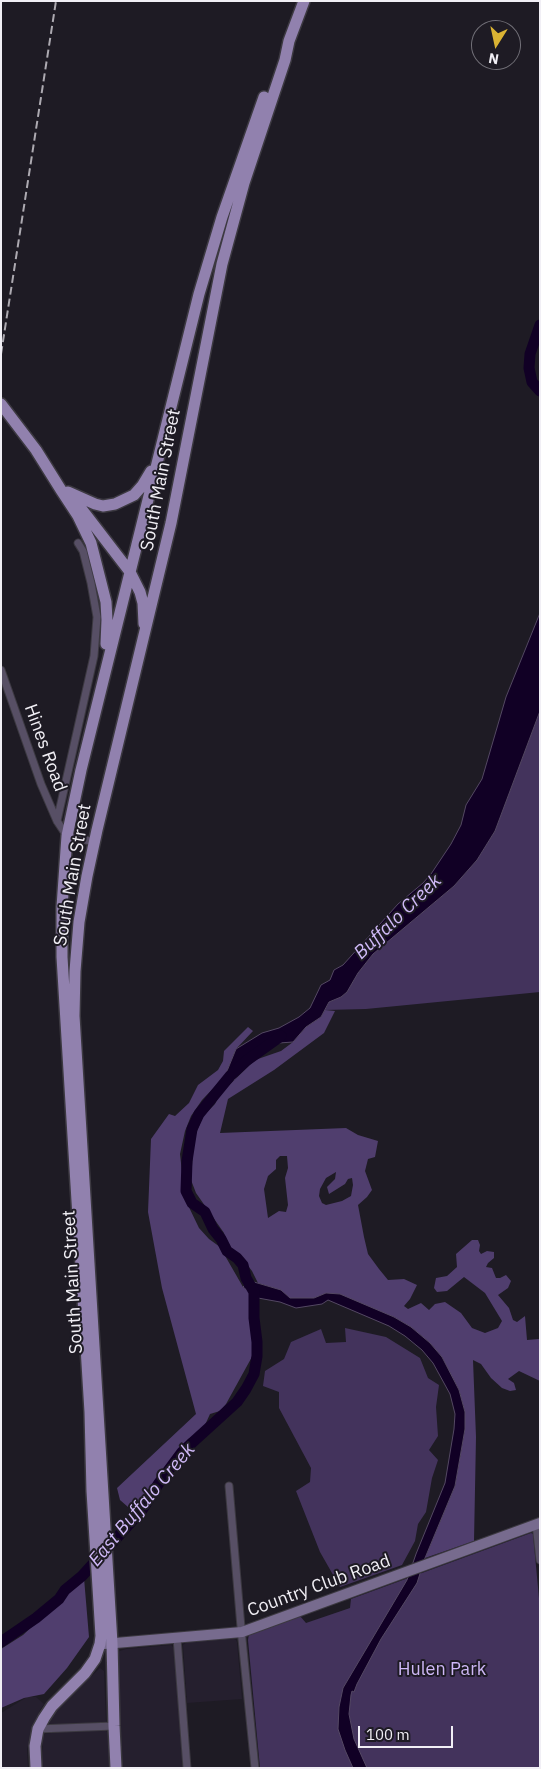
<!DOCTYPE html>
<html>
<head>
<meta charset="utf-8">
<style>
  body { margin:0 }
  #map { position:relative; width:541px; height:1769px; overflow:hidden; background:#1e1b24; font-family:"IBM Plex Sans",sans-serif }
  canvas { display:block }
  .frame { position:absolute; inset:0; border:2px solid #f1eff5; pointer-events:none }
  .north { position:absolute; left:471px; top:20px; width:50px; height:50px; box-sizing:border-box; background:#1e1b24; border:1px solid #727078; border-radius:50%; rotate:190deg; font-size:14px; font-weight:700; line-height:20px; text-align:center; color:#f1eff5 }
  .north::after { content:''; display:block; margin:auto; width:18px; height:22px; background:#dab333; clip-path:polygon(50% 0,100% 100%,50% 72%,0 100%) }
  .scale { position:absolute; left:358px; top:1726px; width:95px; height:22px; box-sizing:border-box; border:2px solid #f1eff5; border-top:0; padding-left:6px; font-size:15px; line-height:18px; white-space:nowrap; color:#f1eff5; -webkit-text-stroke:4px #1e1b24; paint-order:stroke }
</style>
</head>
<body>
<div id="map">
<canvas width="541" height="1769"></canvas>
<div class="frame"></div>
<div class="north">N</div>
<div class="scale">100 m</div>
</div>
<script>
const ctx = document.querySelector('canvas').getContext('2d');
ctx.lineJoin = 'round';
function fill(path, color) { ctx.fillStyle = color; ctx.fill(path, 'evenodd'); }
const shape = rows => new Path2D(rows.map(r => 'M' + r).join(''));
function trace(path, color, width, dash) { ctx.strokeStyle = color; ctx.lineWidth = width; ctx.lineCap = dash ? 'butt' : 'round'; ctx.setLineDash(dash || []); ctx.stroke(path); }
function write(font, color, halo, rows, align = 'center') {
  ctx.font = font + ' "IBM Plex Sans",sans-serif'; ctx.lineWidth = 4; ctx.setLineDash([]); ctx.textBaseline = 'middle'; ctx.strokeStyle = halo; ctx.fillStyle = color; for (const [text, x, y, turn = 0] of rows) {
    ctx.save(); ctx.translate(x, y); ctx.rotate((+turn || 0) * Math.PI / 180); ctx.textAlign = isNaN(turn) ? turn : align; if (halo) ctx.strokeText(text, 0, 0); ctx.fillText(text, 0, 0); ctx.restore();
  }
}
fill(shape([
  [230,1637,236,1640,237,1642,242,1699,187,1703,183,1645,188,1641],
  [171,1645,175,1649,183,1768,123,1768,117,1652,126,1649],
  [100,1668,104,1671,106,1722,53,1725,49,1724,48,1721,54,1712],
  [27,1697,36,1697,44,1704,40,1710,27,1749,28,1768,1,1768,1,1713],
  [105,1729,107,1732,110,1768,42,1768,43,1736,45,1734,56,1732]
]), '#251f2e');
fill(shape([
  [540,711,540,992,366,1009,325,1010,329,1002,341,997,347,992,358,973,373,954,454,886,477,860,495,831],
  [345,1328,386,1337,420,1358,428,1378,439,1385,436,1407,438,1436,429,1450,438,1460,432,1478,426,1512,418,1524,415,1541,402,1565,340,1587,320,1552,296,1491,310,1482,311,1468,279,1408,279,1392,263,1386,265,1371,284,1359,291,1342,321,1329,326,1343,346,1342],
  [531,1533,533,1534,540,1609,540,1768,260,1768,248,1640,249,1634,300,1616,306,1623,350,1608,351,1599]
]), '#43335c');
fill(shape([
  [325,1010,335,1011,324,1033,274,1070,228,1099,220,1133,346,1128,358,1135,378,1141,375,1157,368,1159,365,1171,372,1190,367,1197,358,1205,364,1237,368,1254,379,1269,388,1280,404,1279,417,1285,410,1299,404,1306,408,1309,421,1303,429,1310,435,1304,445,1302,461,1313,472,1328,485,1333,498,1328,502,1321,485,1293,464,1277,447,1291,437,1292,434,1288,436,1278,447,1276,457,1267,456,1254,472,1240,478,1240,480,1245,479,1251,481,1254,487,1251,494,1252,494,1258,488,1263,486,1267,492,1268,496,1278,500,1278,506,1275,511,1281,508,1288,498,1295,509,1308,513,1320,517,1322,525,1316,527,1340,539,1339,540,1381,519,1371,508,1379,514,1383,516,1390,510,1391,502,1388,491,1378,481,1364,473,1360,476,1437,474,1541,425,1558,455,1486,465,1429,465,1412,459,1390,442,1357,430,1343,411,1327,394,1317,376,1310,327,1293,314,1298,290,1298,280,1290,258,1283,252,1271,242,1258,228,1246,224,1233,196,1193,191,1180,194,1139,203,1116,215,1104,220,1094,255,1060,281,1051,293,1042,306,1027,321,1017],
  [280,1156,287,1156,288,1168,285,1178,288,1205,286,1212,279,1211,268,1218,264,1189,268,1176,276,1169,276,1160],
  [336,1172,335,1179,327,1187,329,1194,345,1184,348,1179,352,1178,353,1185,351,1196,342,1201,326,1205,322,1203,319,1196,320,1189,326,1178],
  [248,1027,253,1031,236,1049,225,1076,202,1100,191,1116,185,1131,180,1154,185,1199,199,1228,209,1239,220,1247,243,1287,249,1291,249,1305,252,1326,253,1355,226,1404,220,1411,210,1414,205,1425,197,1434,188,1439,157,1479,151,1491,137,1510,128,1507,120,1500,117,1488,196,1414,162,1288,148,1212,151,1139,169,1114,175,1116,189,1103,198,1085,218,1070,223,1061,224,1051],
  [84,1578,89,1637,67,1668,44,1694,24,1698,1,1708,1,1649,23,1635]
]), '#503e6e');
const water = shape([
  [540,613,540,711,495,831,477,860,454,886,373,954,358,973,347,992,341,997,329,1002,321,1017,306,1027,293,1042,265,1044,255,1051,234,1080,225,1076,236,1049,262,1033,279,1028,299,1017,310,1008,321,985,330,980,334,970,343,965,398,904,423,883,431,874,451,844,461,825,466,805,482,779,506,697,540,613],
  [248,1282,254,1282,281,1290,290,1298,314,1298,326,1293,340,1294,394,1317,411,1327,430,1343,442,1357,459,1390,465,1412,465,1429,455,1486,425,1558,417,1583,381,1639,357,1684,354,1692,352,1691,351,1695,349,1714,354,1739,367,1768,353,1768,345,1750,338,1729,339,1707,343,1688,407,1580,416,1554,445,1483,454,1429,455,1414,450,1394,433,1363,422,1350,405,1336,389,1326,328,1300,322,1304,296,1308,280,1302,258,1298,243,1287,248,1282]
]);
fill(water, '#110025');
trace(water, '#544863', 1);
trace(shape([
  [540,325,530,354,529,368,532,382,540,391],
  [1,1642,36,1618,59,1599,65,1590,82,1576,142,1510,159,1483,182,1452,237,1402,246,1389,254,1374,257,1356,257,1342,254,1318,254,1292,246,1278,243,1265,237,1258,227,1251,221,1239,213,1229,205,1212,192,1203,186,1191,187,1161,192,1129,199,1114,230,1076,246,1061,281,1036]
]), '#110025', 11);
const minor = shape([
  [1,670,41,784,57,821,67,836,95,842],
  [57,821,94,656,97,617,91,583,83,551,78,543],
  [229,1486,242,1639,255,1768],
  [536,1524,540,1560],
  [177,1638,187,1768],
  [38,1729,114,1726]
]);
const secondary = shape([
  [104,1644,242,1632,540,1523]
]);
const primary = shape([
  [1,404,36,450,61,490,78,516,91,543,106,602,107,620,106,644],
  [68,492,95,504,103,506,115,504,134,495,142,486,151,471],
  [77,503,130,572,140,592,143,603,144,624],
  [36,1768,35,1746,38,1729,44,1718,52,1706,85,1673,95,1659,100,1644,101,1636,92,1491,90,1412,62,957,62,907,67,836,81,770,199,294,222,217,264,97],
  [116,1768,114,1726,112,1643,74,1016,75,971,79,922,87,876,97,830,171,523,222,264,244,183,285,60,289,41,304,1]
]);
trace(minor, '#3c3941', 9);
trace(secondary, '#3c3941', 12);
trace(primary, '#3c3941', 14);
trace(minor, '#574f65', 7);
trace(secondary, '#776b8e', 10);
trace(primary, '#9181ae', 11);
trace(shape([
  [1,354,56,1]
]), '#adaab1', 2, [8, 4]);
write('18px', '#f1eff5', '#1e1b24', [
  ["South Main Street",161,480,-79],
  ["Hines Road",45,748,70],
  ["South Main Street",73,875,-80],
  ["South Main Street",73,1282,-93],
  ["Country Club Road",319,1586,-20]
]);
write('18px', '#ceb8f6', '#1e1b24', [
  ["Hulen Park",442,1670]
]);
write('italic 19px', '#d0baf8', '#1e1b24', [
  ["Buffalo Creek",398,917,-44],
  ["East Buffalo Creek",142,1505,-50]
]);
</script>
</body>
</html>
